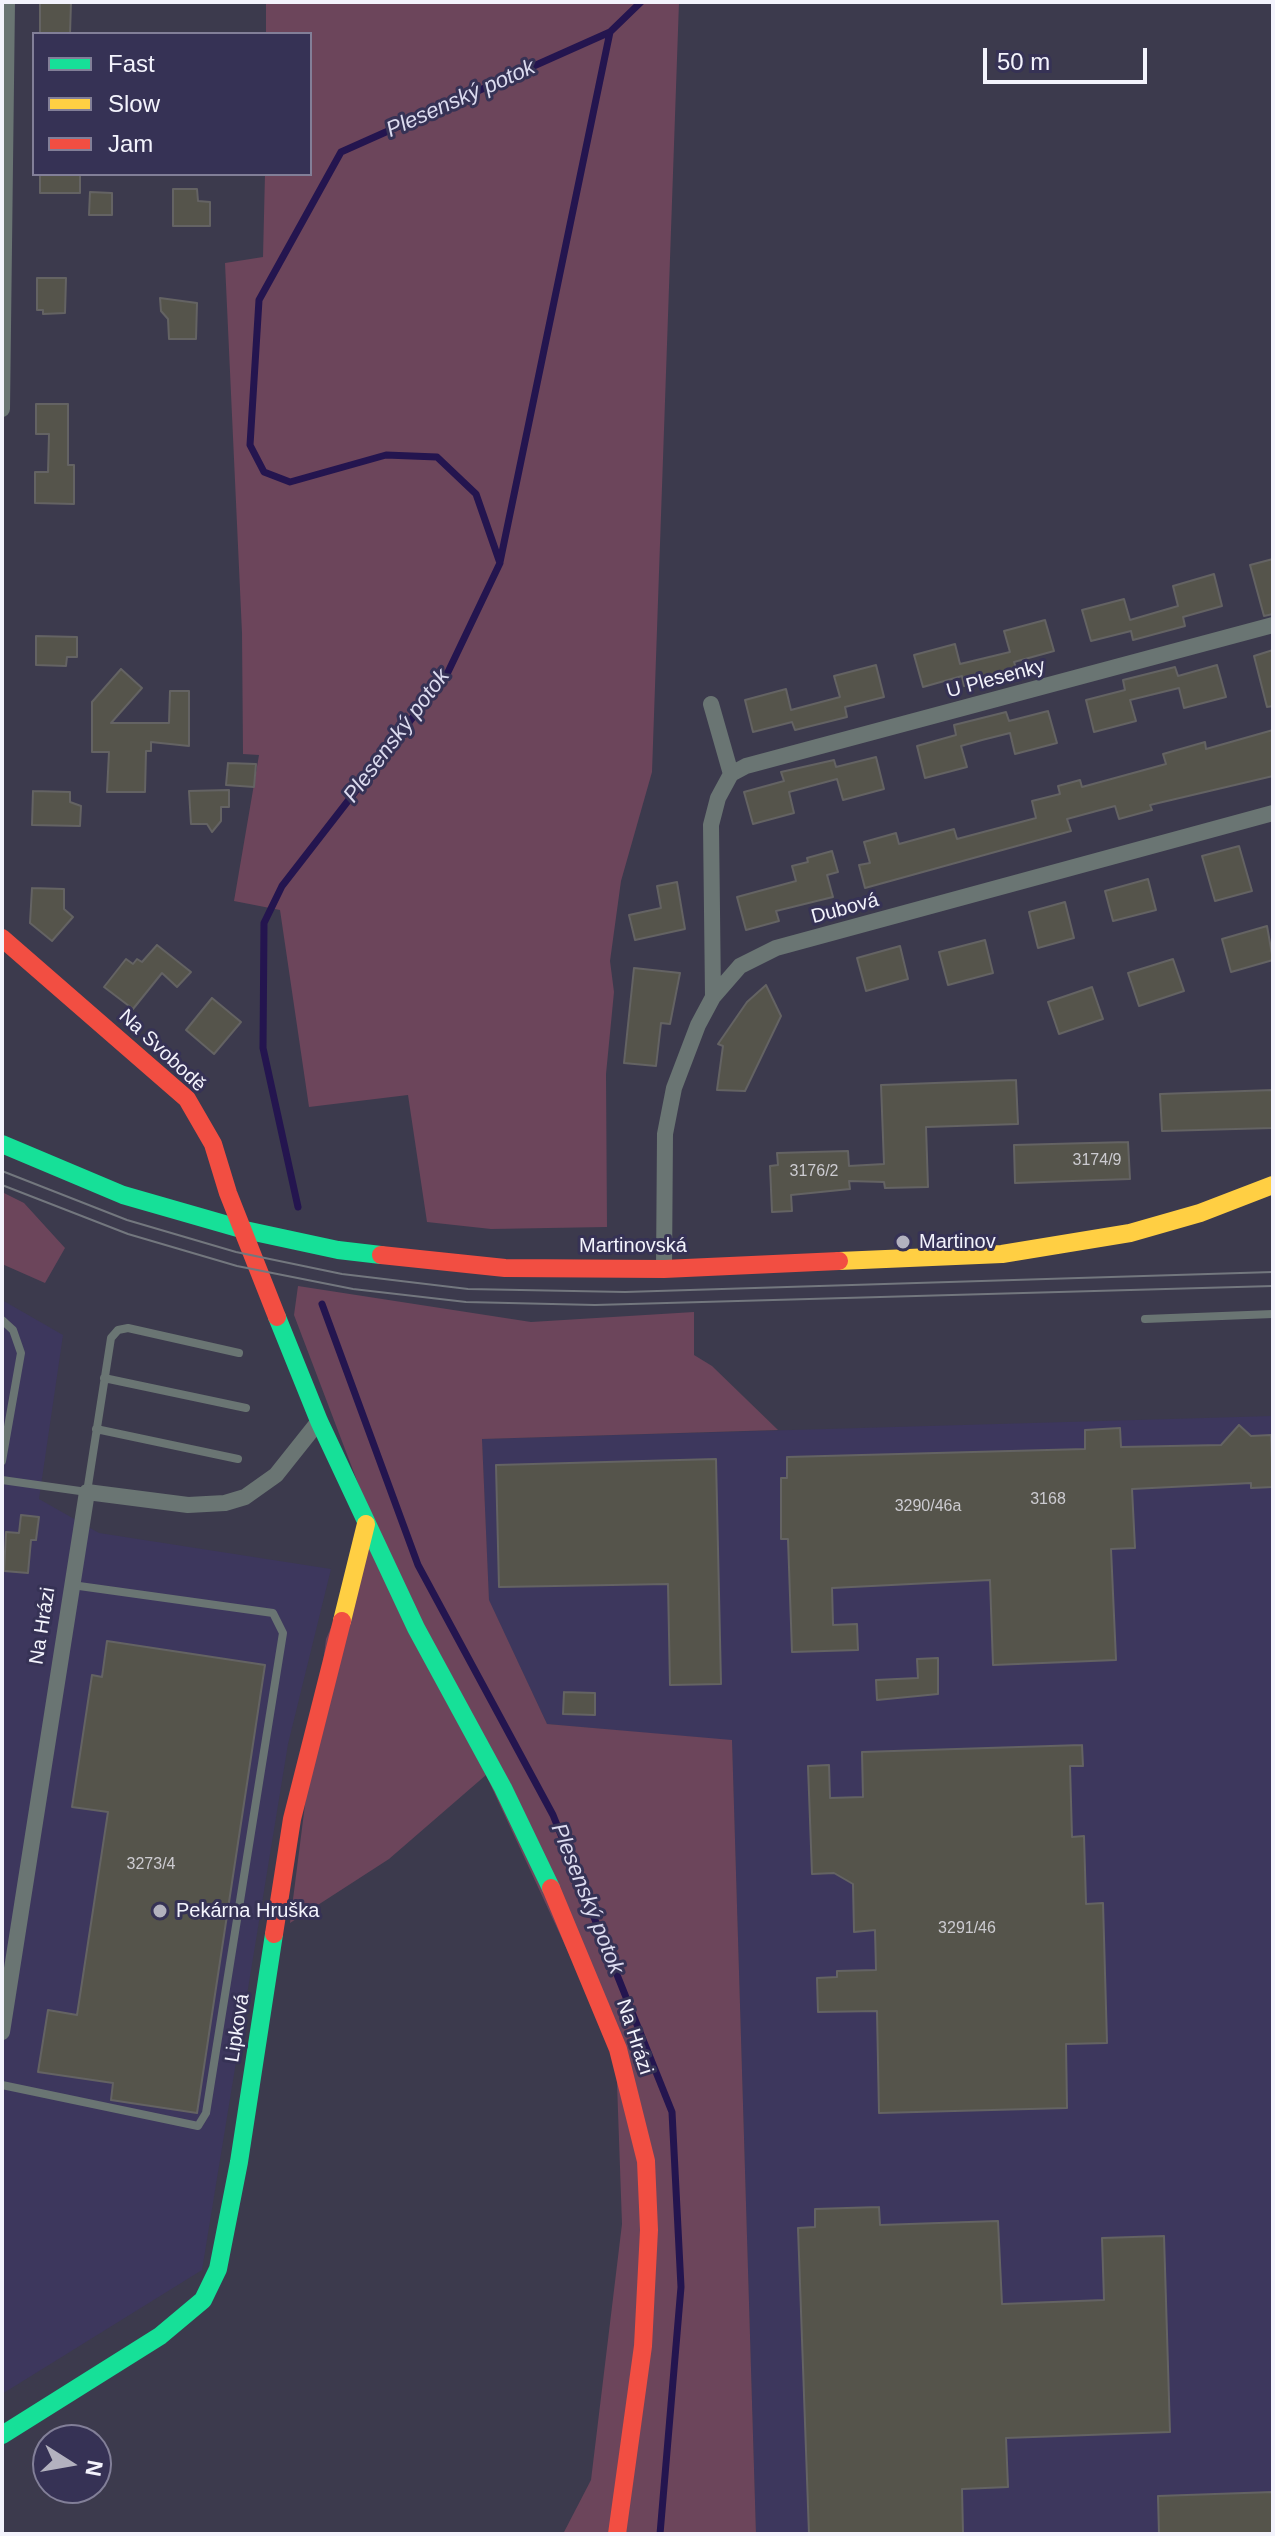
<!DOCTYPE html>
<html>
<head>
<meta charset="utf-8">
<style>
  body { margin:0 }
  #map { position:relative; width:1275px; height:2536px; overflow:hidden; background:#3c3a4d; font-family:Arial,sans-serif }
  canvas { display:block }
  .frame { position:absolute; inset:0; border:4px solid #f3f3fc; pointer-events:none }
  .legend { position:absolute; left:32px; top:32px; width:280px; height:144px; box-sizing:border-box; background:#363255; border:2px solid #827f98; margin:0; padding:10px 14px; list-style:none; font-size:24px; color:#f3f3fc }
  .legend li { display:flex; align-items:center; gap:16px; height:40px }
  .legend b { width:40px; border:2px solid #827f98 }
  .north { position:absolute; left:32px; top:2424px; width:80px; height:80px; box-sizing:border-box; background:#363255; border:2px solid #827f98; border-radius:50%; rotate:101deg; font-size:22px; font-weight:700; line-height:32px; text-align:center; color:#f3f3fc }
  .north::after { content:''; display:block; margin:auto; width:28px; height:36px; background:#b3b2bf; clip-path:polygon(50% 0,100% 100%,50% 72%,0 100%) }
  .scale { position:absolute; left:983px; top:48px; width:164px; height:36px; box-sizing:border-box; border:4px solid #f3f3fc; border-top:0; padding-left:10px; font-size:24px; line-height:28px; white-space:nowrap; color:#f3f3fc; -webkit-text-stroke:6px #363255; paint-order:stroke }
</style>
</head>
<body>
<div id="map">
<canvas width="1275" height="2536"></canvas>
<div class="frame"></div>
<ul class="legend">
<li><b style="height:10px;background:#16e098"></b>Fast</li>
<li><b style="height:10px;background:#ffcf43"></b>Slow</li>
<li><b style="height:10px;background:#f24e42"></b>Jam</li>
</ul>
<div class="north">N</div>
<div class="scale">50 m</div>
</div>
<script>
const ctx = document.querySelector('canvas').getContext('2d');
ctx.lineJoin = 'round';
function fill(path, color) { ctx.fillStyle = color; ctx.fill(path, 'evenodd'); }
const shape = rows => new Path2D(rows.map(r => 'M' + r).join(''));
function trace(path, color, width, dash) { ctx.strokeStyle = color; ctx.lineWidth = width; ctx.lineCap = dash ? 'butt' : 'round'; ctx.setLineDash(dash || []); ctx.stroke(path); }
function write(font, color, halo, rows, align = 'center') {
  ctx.font = font + ' Arial,sans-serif'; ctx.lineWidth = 6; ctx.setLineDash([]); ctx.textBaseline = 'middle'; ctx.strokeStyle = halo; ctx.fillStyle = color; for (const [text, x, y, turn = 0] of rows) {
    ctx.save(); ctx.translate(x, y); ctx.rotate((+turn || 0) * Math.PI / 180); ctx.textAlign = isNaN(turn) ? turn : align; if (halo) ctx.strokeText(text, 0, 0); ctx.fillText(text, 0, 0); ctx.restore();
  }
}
fill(shape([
  [2,1300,63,1335,39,1499,99,1533,331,1569,288,1744,202,2270,2,2394],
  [1273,1416,1273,2534,756,2534,732,1741,547,1724,489,1601,482,1439]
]), '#3d375d');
fill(shape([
  [266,2,679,2,652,772,621,881,610,961,614,992,606,1074,607,1227,491,1229,427,1222,408,1095,309,1107,280,910,234,901,259,755,243,754,242,633,225,263,263,257,265,174,310,174,310,34,266,34],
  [2,1192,24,1203,65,1248,45,1283,2,1264],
  [298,1286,531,1322,694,1312,694,1355,712,1366,778,1430,482,1439,489,1600,547,1724,732,1740,756,2534,563,2534,591,2480,622,2224,616,2055,486,1775,389,1859,290,1923,326,1639,375,1528,294,1315]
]), '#6c455b');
trace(shape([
  [500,562,610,32],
  [298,1207,263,1048,264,923,282,886,448,672,500,563,476,494,437,457,386,455,290,482,264,472,250,445,259,300,341,152,610,32,641,2],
  [322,1304,418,1565,553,1815,672,2112,681,2287,660,2534]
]), '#24154f', 7);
const building = shape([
  [40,2,71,2,70,34,40,34,40,2],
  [40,174,80,174,80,193,40,193,40,174],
  [173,189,197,189,198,201,210,202,210,226,173,226,173,189],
  [90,192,112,193,112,215,89,215,90,192],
  [37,278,66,278,65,313,43,314,43,310,37,310,37,278],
  [160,298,197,303,196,339,169,339,168,319,161,311,160,298],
  [36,404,68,404,68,465,74,465,74,504,35,503,35,472,48,472,49,434,36,434,36,404],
  [1273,559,1273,614,1264,616,1250,565,1273,559],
  [1214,574,1222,606,1183,617,1185,626,1133,640,1131,631,1091,641,1082,610,1124,599,1130,620,1178,606,1173,586,1214,574],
  [1045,620,1054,651,1014,662,1017,671,999,677,964,686,962,676,923,687,914,655,955,644,960,664,1010,652,1004,631,1045,620],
  [36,636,77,637,77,657,67,657,66,666,36,665,36,636],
  [1273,650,1273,706,1267,707,1254,656,1273,650],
  [876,665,884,697,845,707,847,717,795,730,792,722,753,732,745,700,786,689,791,710,840,697,834,676,876,665],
  [1217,665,1226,697,1184,708,1179,688,1130,700,1136,721,1094,732,1086,700,1125,690,1123,680,1175,667,1178,676,1217,665],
  [121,669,142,688,111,723,169,723,170,691,189,691,189,746,151,742,151,751,146,751,145,792,107,792,109,752,92,752,92,702,121,669],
  [1048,711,1057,743,1015,754,1010,733,982,740,961,746,967,767,925,778,917,746,956,735,954,725,1006,712,1009,721,1048,711],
  [1273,730,1273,776,1150,805,1152,810,1119,819,1115,806,1067,819,1071,831,865,888,859,865,870,863,864,842,896,833,899,844,954,829,957,839,1036,818,1032,801,1060,794,1058,786,1080,780,1082,787,1166,764,1163,754,1205,742,1206,749,1273,730],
  [876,757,884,789,843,800,837,779,789,792,794,813,753,824,744,792,784,781,781,772,834,760,836,767,876,757],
  [228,763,256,764,254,787,226,785,228,763],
  [229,790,229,807,221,807,221,821,212,832,207,824,191,824,189,791,229,790],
  [33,791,70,792,70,802,81,806,80,826,32,825,33,791],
  [1239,846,1252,891,1215,901,1202,856,1239,846],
  [832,851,838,872,827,875,833,897,776,911,779,921,746,930,737,897,796,881,792,866,808,862,807,858,832,851],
  [1148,879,1156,910,1113,921,1105,891,1148,879],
  [677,882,685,929,635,940,629,915,661,908,657,886,677,882],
  [32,888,64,889,64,909,73,917,52,941,30,923,32,888],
  [1065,902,1074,938,1038,948,1029,912,1065,902],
  [1267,926,1273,960,1231,972,1222,939,1267,926],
  [985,940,993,973,948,985,939,952,985,940],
  [157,945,191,972,177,987,162,973,133,1009,104,987,126,959,133,964,137,959,142,962,157,945],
  [900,946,908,979,866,991,857,958,900,946],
  [1173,959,1184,991,1139,1006,1128,973,1173,959],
  [634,968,680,973,670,1024,661,1023,656,1066,624,1063,634,968],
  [766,985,781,1016,745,1091,717,1090,723,1046,718,1044,747,1002,766,985],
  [1092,987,1103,1019,1059,1034,1048,1002,1092,987],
  [212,998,241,1022,214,1054,186,1030,212,998],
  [1016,1080,1018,1124,926,1127,928,1187,885,1188,884,1182,849,1181,850,1189,791,1195,792,1211,772,1212,770,1166,778,1165,777,1153,848,1151,849,1166,884,1164,881,1085,1016,1080],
  [1273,1090,1273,1128,1162,1131,1160,1094,1273,1090],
  [1128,1142,1130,1179,1015,1183,1014,1145,1128,1142],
  [1239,1425,1251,1436,1271,1435,1273,1487,1251,1488,1251,1483,1132,1489,1135,1548,1111,1549,1116,1660,993,1665,990,1580,832,1588,833,1625,857,1624,858,1650,792,1652,788,1539,781,1539,781,1478,787,1478,787,1457,1085,1449,1085,1430,1120,1428,1121,1447,1221,1445,1239,1425],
  [716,1459,721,1684,670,1685,668,1584,499,1587,496,1465,716,1459],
  [21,1515,39,1517,36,1540,31,1540,28,1573,4,1571,6,1532,19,1533,21,1515],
  [107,1641,265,1665,197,2113,111,2100,113,2083,38,2072,48,2010,77,2015,108,1812,72,1807,92,1675,102,1677,107,1641],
  [938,1658,938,1694,877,1700,876,1680,918,1678,917,1659,938,1658],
  [564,1692,595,1693,595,1715,563,1714,564,1692],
  [1082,1745,1083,1766,1070,1766,1072,1837,1084,1836,1086,1904,1103,1903,1107,2043,1066,2044,1067,2108,879,2113,877,2011,818,2012,817,1978,837,1977,837,1971,876,1970,875,1930,854,1932,853,1884,834,1873,812,1874,808,1766,829,1765,830,1798,863,1797,862,1752,1082,1745],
  [879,2207,880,2225,998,2221,1002,2304,1104,2300,1102,2238,1164,2236,1170,2432,1006,2438,1008,2487,962,2489,963,2534,809,2534,798,2228,815,2227,815,2209,879,2207],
  [1273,2492,1273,2534,1159,2534,1158,2496,1273,2492]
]);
fill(building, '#55544b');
trace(building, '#646363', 2);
trace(shape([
  [1145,1319,1273,1314],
  [2,1320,13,1330,21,1353,2,1461],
  [104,1378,246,1408],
  [96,1429,238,1459],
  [2,1480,87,1492,111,1338,118,1330,128,1328,239,1353],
  [2,2085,198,2126,206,2113,283,1633,273,1613,72,1585]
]), '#6a7573', 8);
trace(shape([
  [2,409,7,2],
  [711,704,731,774],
  [713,997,711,825,718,798,731,774,746,766,1273,625],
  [664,1269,665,1134,674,1088,698,1025,713,997,740,966,776,948,1273,813],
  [2,2032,87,1492,188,1505,225,1503,245,1497,276,1475,319,1421]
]), '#6a7573', 16);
trace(shape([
  [2,1144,123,1195,245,1230,338,1250,381,1255],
  [277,1317,319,1421,416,1628,503,1788,551,1888],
  [2,2435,160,2336,203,2300,218,2269,239,2162,274,1934]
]), '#16e098', 18);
trace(shape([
  [839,1261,1002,1254,1130,1233,1200,1213,1273,1185],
  [342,1621,366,1524]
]), '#ffcf43', 18);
trace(shape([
  [2,938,187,1099,213,1144,228,1193,277,1317],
  [381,1255,505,1268,664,1269,839,1261],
  [551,1888,618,2049,646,2161,649,2230,643,2346,617,2534],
  [274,1934,292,1819,342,1621]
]), '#f24e42', 18);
trace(shape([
  [2,1171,127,1220,236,1252,342,1274,468,1289,625,1292,1273,1272],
  [2,1185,128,1234,237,1266,353,1289,466,1302,595,1305,1273,1286]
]), '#73777e', 2);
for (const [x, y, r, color] of [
  [903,1242,8,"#b3b2bf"],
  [160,1911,8,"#b3b2bf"]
]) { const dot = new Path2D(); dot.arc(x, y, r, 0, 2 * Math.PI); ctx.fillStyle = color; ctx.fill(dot); trace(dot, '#363255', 3); }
write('16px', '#cccbd0', null, [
  ["3174/9",1097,1161],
  ["3176/2",814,1172],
  ["3168",1048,1500],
  ["3290/46a",928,1507],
  ["3273/4",151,1865],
  ["3291/46",967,1929]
]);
write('20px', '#f3f3fc', '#363255', [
  ["U Plesenky",996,679,-15],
  ["Dubová",845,909,-15],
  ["Na Svobodě",162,1051,43],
  ["Martinovská",633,1246],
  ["Na Hrázi",43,1626,-81],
  ["Lipková",238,2028,-81],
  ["Na Hrázi",634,2037,72]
]);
write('20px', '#f3f3fc', '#363255', [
  ["Martinov",919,1242],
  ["Pekárna Hruška",176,1911]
], 'left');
write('italic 22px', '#dcdbef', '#363255', [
  ["Plesenský potok",461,99,-24],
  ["Plesenský potok",397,736,-53],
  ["Plesenský potok",587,1899,68]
]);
</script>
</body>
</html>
